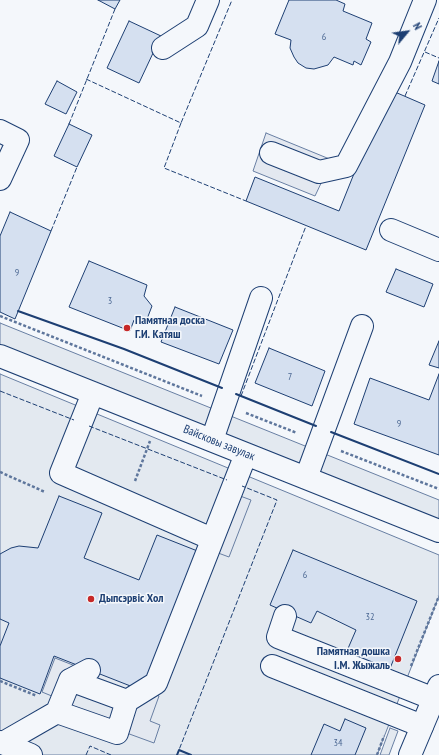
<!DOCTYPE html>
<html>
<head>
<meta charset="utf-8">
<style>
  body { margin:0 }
  #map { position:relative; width:439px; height:755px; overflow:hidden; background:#f4f7fb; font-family:"PT Sans Narrow",sans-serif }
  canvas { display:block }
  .north { position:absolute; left:387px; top:12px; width:40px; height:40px; -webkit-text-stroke:3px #f4f7fb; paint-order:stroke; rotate:61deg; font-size:11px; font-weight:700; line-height:16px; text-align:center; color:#1d3f73 }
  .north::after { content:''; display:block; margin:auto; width:14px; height:18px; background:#1d3f73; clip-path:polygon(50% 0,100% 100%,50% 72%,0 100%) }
</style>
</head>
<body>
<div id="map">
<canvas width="439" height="755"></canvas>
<div class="north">N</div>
</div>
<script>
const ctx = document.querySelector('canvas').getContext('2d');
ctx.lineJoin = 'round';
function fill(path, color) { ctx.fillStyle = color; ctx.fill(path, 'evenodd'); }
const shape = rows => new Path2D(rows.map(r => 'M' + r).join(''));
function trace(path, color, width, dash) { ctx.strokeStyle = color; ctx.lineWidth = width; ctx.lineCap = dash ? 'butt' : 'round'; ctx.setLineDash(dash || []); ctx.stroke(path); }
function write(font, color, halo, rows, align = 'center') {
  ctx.font = font + ' "PT Sans Narrow",sans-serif'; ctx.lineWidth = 3; ctx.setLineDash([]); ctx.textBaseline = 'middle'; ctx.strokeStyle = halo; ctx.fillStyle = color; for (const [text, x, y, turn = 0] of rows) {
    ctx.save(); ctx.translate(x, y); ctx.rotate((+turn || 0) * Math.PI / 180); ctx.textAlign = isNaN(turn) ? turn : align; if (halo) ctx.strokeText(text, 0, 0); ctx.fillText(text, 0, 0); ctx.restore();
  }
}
const green = shape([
  [0,323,439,500,439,527,0,350,0,323],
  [0,374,439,555,439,596,377,755,0,755,0,374],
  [390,728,398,731,389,755,380,755,390,728]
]);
fill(green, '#e3e9f0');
trace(green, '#687fa3', 1);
const parking = shape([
  [266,133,332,160,315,196,253,171,266,133],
  [232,493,251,500,229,557,210,550,232,493],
  [55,658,83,669,69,703,42,692,55,658],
  [129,685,159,696,150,721,160,725,154,743,113,728,129,685]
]);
fill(parking, '#e3e8f0');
trace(parking, '#687fa3', 1);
const building = shape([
  [98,0,120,0,115,9,98,0],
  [289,0,336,0,345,4,343,11,372,23,366,39,371,42,361,65,354,61,353,65,334,57,328,65,314,69,306,68,298,63,294,57,290,48,291,40,275,34,289,0],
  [129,21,161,36,139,83,107,68,129,21],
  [439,61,439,84,432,81,439,61],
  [57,81,77,92,66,114,45,104,57,81],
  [388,89,425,105,366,250,246,201,255,177,339,211,388,89],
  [69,124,92,135,77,167,54,156,69,124],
  [10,212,51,231,15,319,0,312,0,236,10,212],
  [89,261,147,285,144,296,152,306,147,319,134,320,130,331,69,307,89,261],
  [396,269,433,284,424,307,386,292,396,269],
  [175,307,233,330,219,364,161,342,175,307],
  [439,341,439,368,429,365,439,341],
  [269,348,325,371,312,406,255,383,269,348],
  [439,374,439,455,354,424,370,378,429,400,439,374],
  [59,496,102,513,84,558,139,580,157,535,200,552,151,680,133,687,54,656,40,694,0,678,0,646,9,623,0,619,0,554,11,548,19,546,38,548,59,496],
  [293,550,417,601,387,676,343,660,356,630,317,611,311,623,270,605,293,550],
  [345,719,366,728,355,755,311,755,324,724,340,731,345,719]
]);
fill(building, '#d5e0f0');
trace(building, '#1d3f73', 1);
const minor = shape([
  [163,48,197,26,208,0],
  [0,131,18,140,0,179],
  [271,153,319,172,346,166,400,62,425,0],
  [391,230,439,250],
  [0,356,439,531],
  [93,393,61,473,212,539],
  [212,440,261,298],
  [306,478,362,326],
  [285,616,278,637,434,699],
  [272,666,422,726],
  [127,701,156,683,246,454],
  [57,712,117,733,127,701,70,680],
  [0,742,31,755],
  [3,743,57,712,70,680,89,670]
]);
const major = shape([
  [410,755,439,686]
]);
trace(minor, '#1d3f73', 24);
trace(major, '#1d3f73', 24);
trace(shape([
  [0,316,202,396],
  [246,413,297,433],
  [341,451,439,489],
  [0,472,45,492],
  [135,481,150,441],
  [411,666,439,596],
  [0,681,37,696],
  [377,755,384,736]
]), '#5e769c', 2.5, [3, 2]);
trace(minor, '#f4f7fb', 22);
trace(major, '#f4f7fb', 22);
trace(shape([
  [425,52,439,58],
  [86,79,181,123,232,0],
  [405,96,439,18],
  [181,123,164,168,246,201],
  [69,124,115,9],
  [51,231,77,167],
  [0,391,74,420],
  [241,396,306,226],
  [89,426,227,480],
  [86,755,90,746,111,755],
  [177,755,277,500,242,486]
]), '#1d3f73', 1, [5, 2]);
trace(shape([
  [18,311,124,349,222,388],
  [236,394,316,426],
  [331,432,439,474],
  [177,755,179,750,191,755]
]), '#1d3f73', 2);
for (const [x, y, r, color] of [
  [127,328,4,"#c62828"],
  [91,599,4,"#c62828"],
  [398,659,4,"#c62828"]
]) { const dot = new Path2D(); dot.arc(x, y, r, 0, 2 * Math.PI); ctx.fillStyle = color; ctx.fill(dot); trace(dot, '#f4f7fb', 1.5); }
write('10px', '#4b6792', null, [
  ["6",324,37],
  ["9",17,273],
  ["3",110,301],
  ["7",290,377],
  ["9",399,424],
  ["6",305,575],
  ["32",370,617],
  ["34",338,743]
]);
write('bold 12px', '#1d3f73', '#f4f7fb', [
  ["Памятная доска",135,321],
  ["Г.И. Катяш",135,335],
  ["Дыпсэрвіс Хол",99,599],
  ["Памятная дошка",390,652,"right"],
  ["І.М. Жыжаль",390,666,"right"]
], 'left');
write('12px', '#1d3f73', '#f4f7fb', [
  ["Вайсковы завулак",219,443,22]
]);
</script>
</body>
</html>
